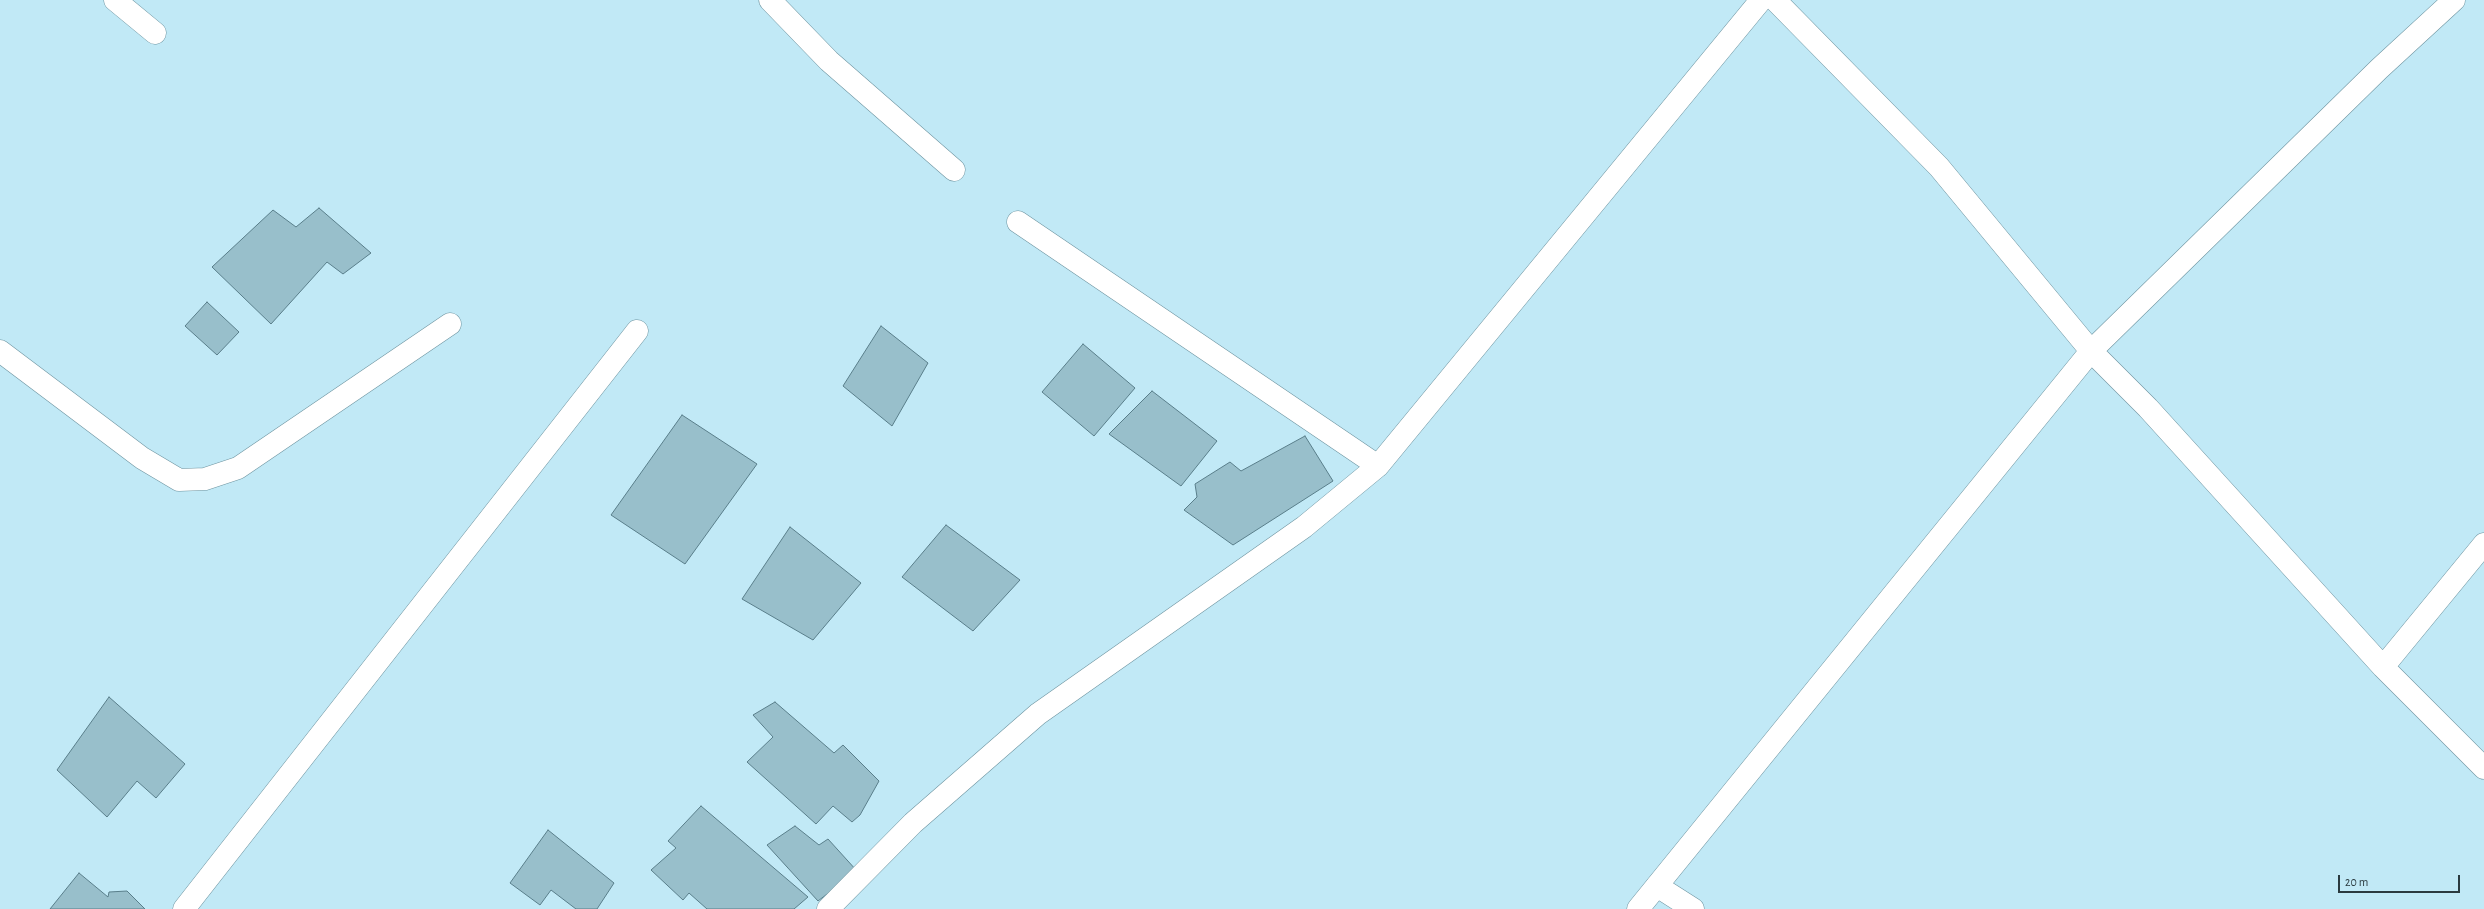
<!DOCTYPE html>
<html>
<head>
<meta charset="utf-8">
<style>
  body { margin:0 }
  #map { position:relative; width:2484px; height:909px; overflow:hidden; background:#c1e9f6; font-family:"Alegreya Sans",sans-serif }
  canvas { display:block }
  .scale { position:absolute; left:2338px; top:875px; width:122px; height:18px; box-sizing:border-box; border:2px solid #2a3a3f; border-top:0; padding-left:5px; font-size:12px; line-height:14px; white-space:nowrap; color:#2a3a3f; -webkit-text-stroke:3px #c1e9f6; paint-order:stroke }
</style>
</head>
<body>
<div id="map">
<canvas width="2484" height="909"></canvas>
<div class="scale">20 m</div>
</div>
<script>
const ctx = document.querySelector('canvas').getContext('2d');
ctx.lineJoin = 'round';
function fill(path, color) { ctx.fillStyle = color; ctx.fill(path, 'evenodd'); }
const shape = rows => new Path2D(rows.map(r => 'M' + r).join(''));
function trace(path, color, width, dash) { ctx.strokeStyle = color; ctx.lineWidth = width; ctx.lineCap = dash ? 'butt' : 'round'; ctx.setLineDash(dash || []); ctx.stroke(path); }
const building = shape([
  [319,208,371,253,343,274,327,262,271,324,212,267,273,210,296,227,319,208],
  [207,302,239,332,217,355,185,326,207,302],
  [881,326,928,363,892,426,843,386,881,326],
  [1083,344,1135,388,1094,436,1042,392,1083,344],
  [1152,391,1217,441,1181,486,1109,434,1152,391],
  [682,415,757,464,685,564,611,515,682,415],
  [1305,436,1333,481,1233,545,1184,510,1197,497,1195,484,1230,462,1241,471,1305,436],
  [946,525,1020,580,973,631,902,577,946,525],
  [790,527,861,583,813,640,742,599,790,527],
  [109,697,185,764,156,798,137,781,107,817,57,770,109,697],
  [775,702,834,753,843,745,879,781,860,815,852,822,833,806,816,824,747,762,773,737,753,715,775,702],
  [701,806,808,897,794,909,707,909,689,893,683,900,651,870,676,848,668,841,701,806],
  [795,826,819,845,828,839,857,871,818,901,767,845,795,826],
  [548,830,614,883,597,909,576,909,551,890,540,905,510,883,548,830],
  [79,873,108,897,109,892,127,891,145,909,50,909,79,873]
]);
fill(building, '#98bfcb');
trace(building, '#597e8a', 1);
const lane = shape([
  [1657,886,1693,909]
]);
const street = shape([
  [115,0,155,33],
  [770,0,829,61,954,170],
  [1775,0,1939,167,2091,351,2148,408,2383,667,2484,768],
  [1018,222,1378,466],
  [0,351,142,458,179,480,205,479,238,468,450,324],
  [2383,667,2484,544],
  [184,909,637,331],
  [828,909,913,823,1038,714,1304,527,1378,466,1761,0],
  [1638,909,2091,351,2379,69,2454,0]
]);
trace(lane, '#6e94a0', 23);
trace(street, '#6e94a0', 23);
trace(lane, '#fff', 22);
trace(street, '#fff', 22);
</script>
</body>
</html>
